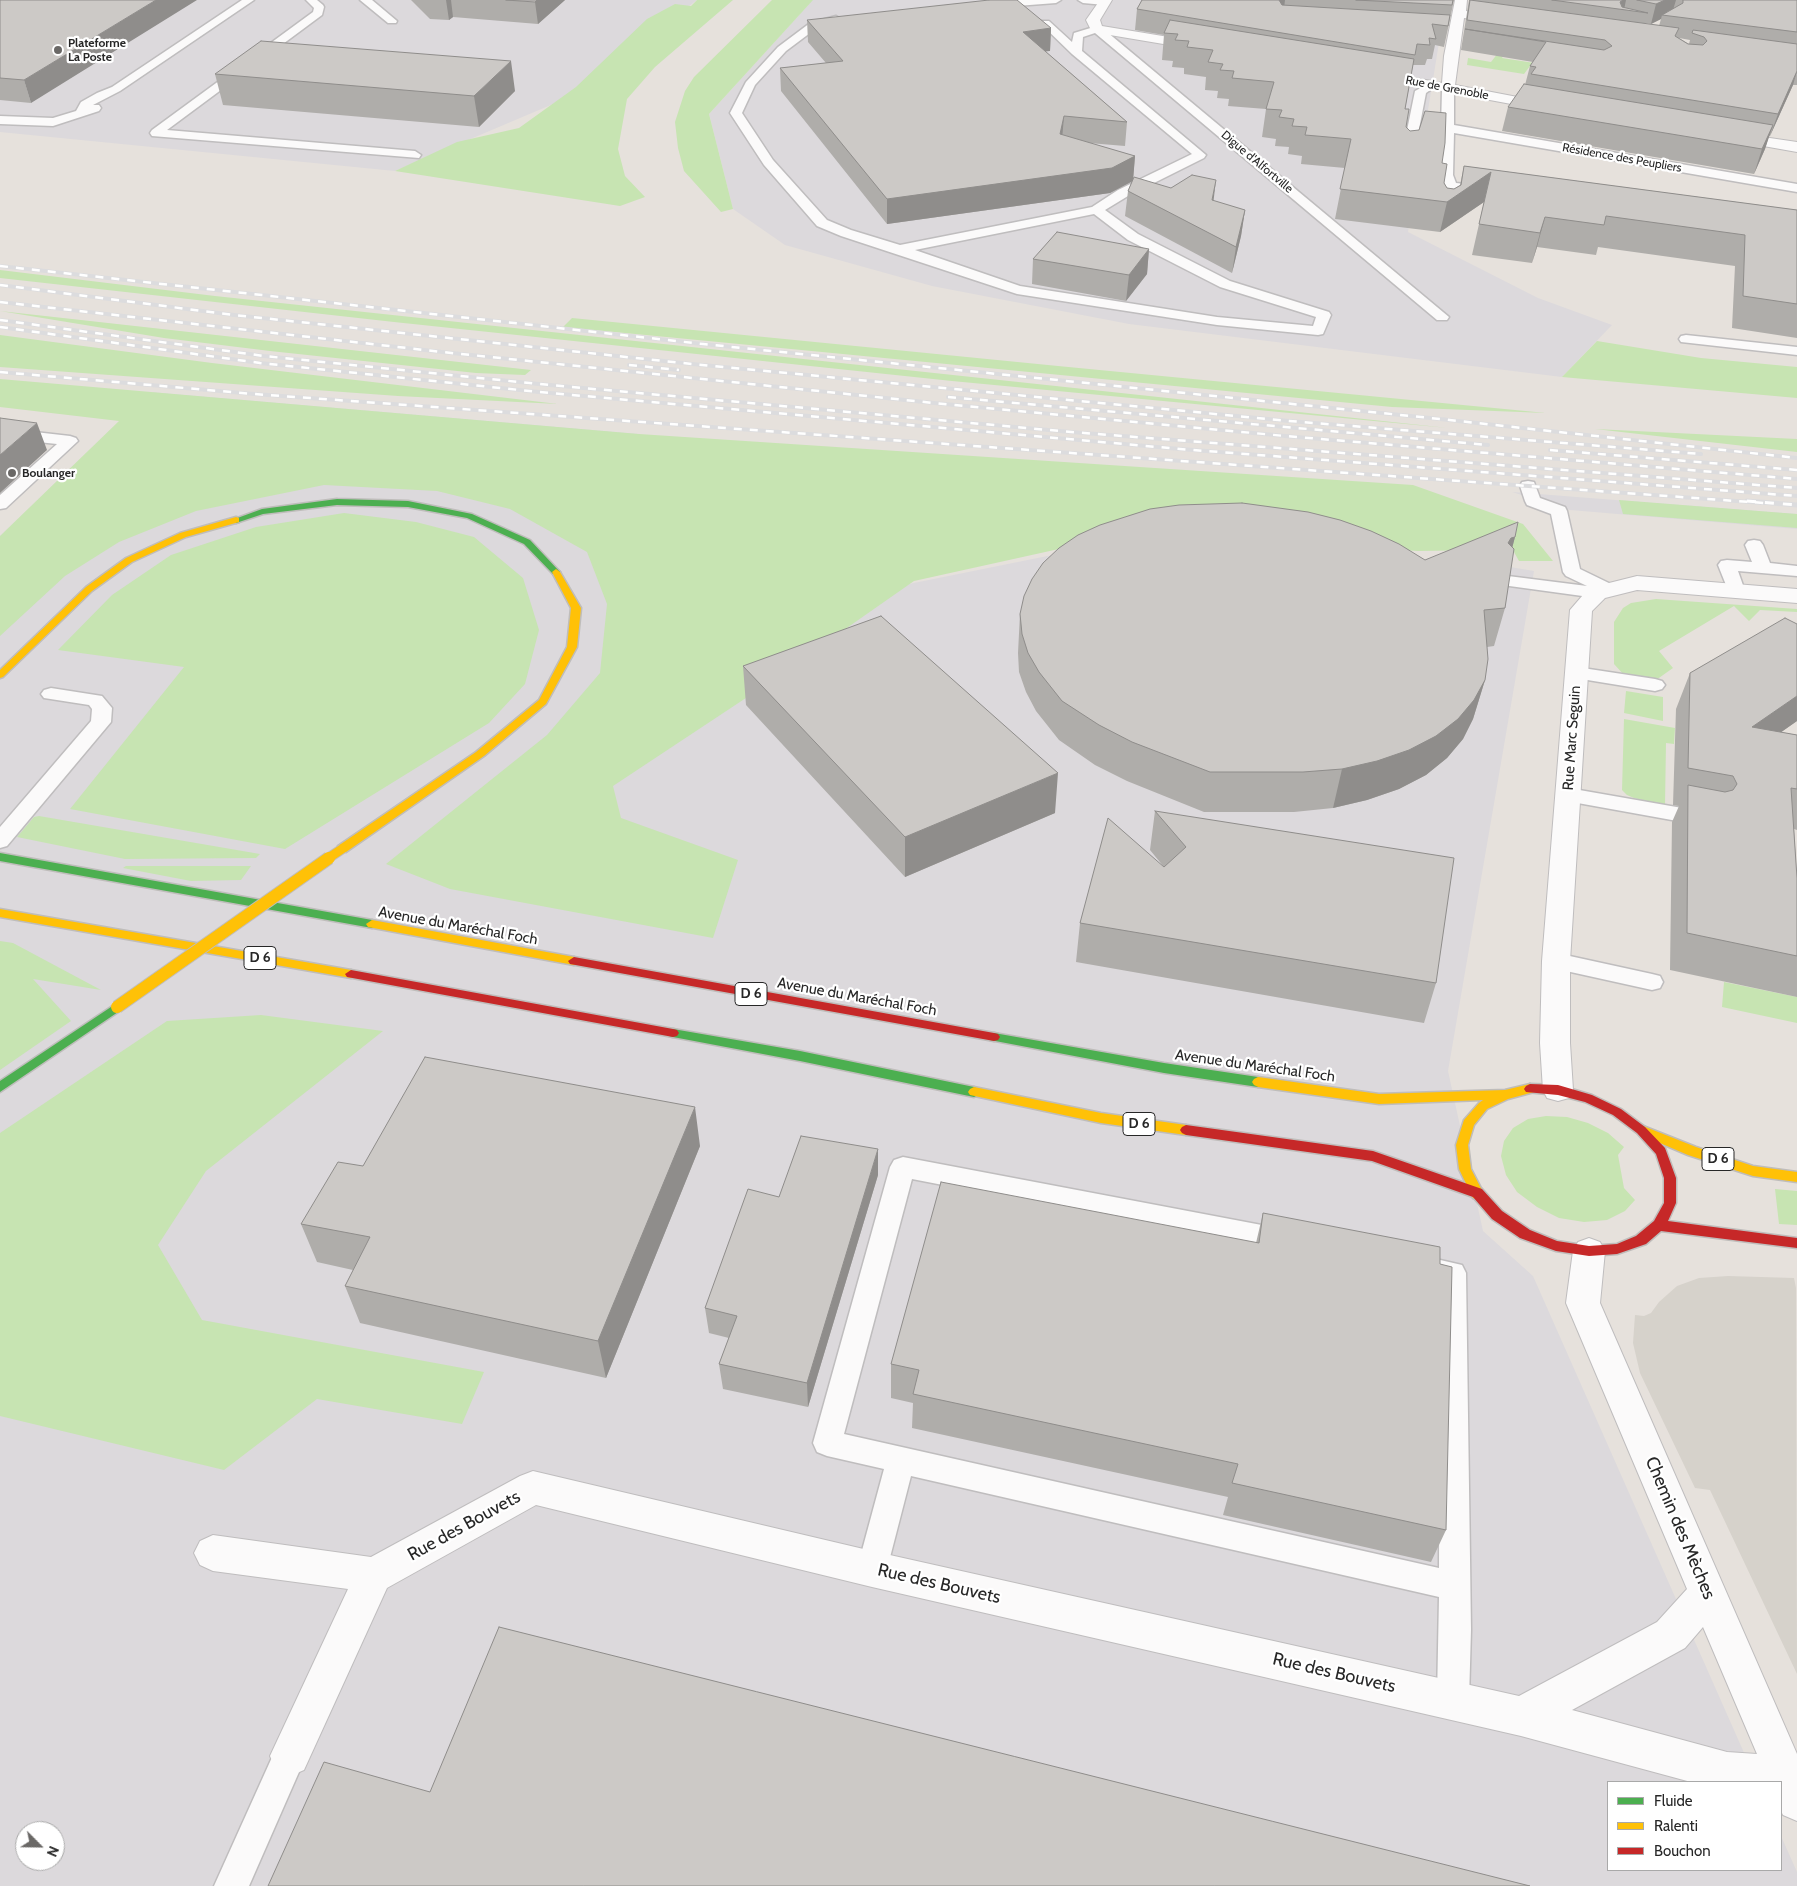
<!DOCTYPE html>
<html>
<head>
<meta charset="utf-8">
<style>
  body { margin:0 }
  #map { position:relative; width:1797px; height:1886px; overflow:hidden; background:#e6e1dc; font-family:Cabin,sans-serif }
  canvas { display:block }
  .legend { position:absolute; left:1607px; top:1781px; width:175px; height:90px; box-sizing:border-box; background:#fff; border:1px solid #a9a9a9; margin:0; padding:6px 9px; list-style:none; font-size:15px; color:#272727 }
  .legend li { display:flex; align-items:center; gap:10px; height:25px }
  .legend b { width:25px; border:1px solid #a9a9a9 }
  .north { position:absolute; left:15px; top:1821px; width:50px; height:50px; box-sizing:border-box; background:#fff; border:1px solid #a9a9a9; border-radius:50%; rotate:113deg; font-size:14px; font-weight:700; line-height:20px; text-align:center; color:#272727 }
  .north::after { content:''; display:block; margin:auto; width:18px; height:22px; background:#6a6866; clip-path:polygon(50% 0,100% 100%,50% 72%,0 100%) }
</style>
</head>
<body>
<div id="map">
<canvas width="1797" height="1886"></canvas>
<ul class="legend">
<li><b style="height:6px;background:#4caf50"></b>Fluide</li>
<li><b style="height:6px;background:#ffc107"></b>Ralenti</li>
<li><b style="height:6px;background:#c62828"></b>Bouchon</li>
</ul>
<div class="north">N</div>
</div>
<script>
const ctx = document.querySelector('canvas').getContext('2d');
ctx.lineJoin = 'round';
function fill(path, color) { ctx.fillStyle = color; ctx.fill(path, 'evenodd'); }
const shape = rows => new Path2D(rows.map(r => 'M' + r).join(''));
function trace(path, color, width, dash) { ctx.strokeStyle = color; ctx.lineWidth = width; ctx.lineCap = dash ? 'butt' : 'round'; ctx.setLineDash(dash || []); ctx.stroke(path); }
function write(font, color, halo, rows, align = 'center') {
  ctx.font = font + ' Cabin,sans-serif'; ctx.lineWidth = 4.5; ctx.setLineDash([]); ctx.textBaseline = 'middle'; ctx.strokeStyle = halo; ctx.fillStyle = color; for (const [text, x, y, turn = 0] of rows) {
    ctx.save(); ctx.translate(x, y); ctx.rotate((+turn || 0) * Math.PI / 180); ctx.textAlign = isNaN(turn) ? turn : align; if (halo) ctx.strokeText(text, 0, 0); ctx.fillText(text, 0, 0); ctx.restore();
  }
}
fill(shape([
  [0,0,697,0,572,96,395,171,0,132],
  [778,0,1446,0,1408,232,1538,298,1612,325,1562,377,1129,324,932,286,785,245,733,209,709,114,810,3],
  [150,392,639,434,636,439,764,549,899,586,1092,547,1486,563,1534,571,1448,1071,1483,1231,1533,1276,1757,1782,1608,1782,1608,1870,1781,1870,1781,1836,1797,1872,1797,1886,0,1886,0,536],
  [25,1831,55,1831,55,1861,25,1861],
  [1512,492,1797,514,1797,529,1570,510]
]), '#dcd9dc');
fill(shape([
  [697,0,733,0,655,67,627,99,618,149,625,176,645,197,620,206,395,171,457,142,519,128,576,87,647,19,675,4,691,6],
  [772,0,813,0,709,114,733,209,721,212,684,171,678,148,675,122,685,91,694,77],
  [1498,53,1505,53,1502,58,1599,73,1530,66,1524,74,1467,65,1468,58,1491,62],
  [0,270,215,296,1448,428,952,381,394,322,0,278],
  [0,311,531,370,525,375,476,373,270,351,164,338],
  [572,318,1058,366,1546,413,1392,407,563,327],
  [0,335,212,363,558,404,398,396,0,367],
  [1597,341,1701,358,1797,367,1797,398,1562,377],
  [0,379,639,434,1413,485,1523,524,1553,561,1519,561,1514,552,1487,550,1418,551,1329,545,1086,543,914,581,758,690,613,786,621,818,738,860,713,938,450,889,386,864,547,735,600,673,607,604,587,552,510,509,437,491,324,485,196,511,119,542,65,576,0,636,0,536,119,421,0,407],
  [1595,429,1797,439,1797,452],
  [1619,500,1797,514,1797,528,1623,514],
  [344,513,416,522,474,537,523,578,539,630,525,684,489,723,285,849,70,809,184,667,58,650,112,595,171,555,256,527],
  [1656,599,1797,609,1797,612,1760,610,1749,621,1734,606,1659,651,1673,668,1656,680,1624,675,1614,664,1614,622,1623,608,1631,603],
  [1626,691,1663,697,1663,721,1624,713],
  [1624,719,1675,728,1674,744,1666,743,1665,805,1634,798,1627,795,1622,790],
  [39,816,260,854,256,858,125,859,17,837,34,817],
  [126,866,251,866,241,880,191,881,123,868],
  [0,941,13,943,101,990,33,979,71,1021,0,1070],
  [1724,982,1797,997,1797,1023,1722,1007],
  [261,1015,383,1031,206,1171,158,1245,202,1320,484,1372,462,1424,317,1399,224,1470,0,1416,0,1133,167,1021],
  [1546,1116,1567,1117,1588,1123,1608,1133,1624,1147,1618,1155,1624,1188,1635,1200,1625,1211,1607,1220,1584,1222,1559,1218,1537,1207,1517,1192,1506,1175,1501,1156,1504,1141,1513,1128,1528,1119],
  [1775,1189,1797,1191,1797,1225,1779,1224]
]), '#c7e4b2');
fill(shape([
  [1728,1276,1794,1278,1796,1288,1797,1674,1710,1490,1695,1488,1640,1373,1633,1343,1635,1315,1644,1316,1651,1313,1659,1302,1677,1286,1699,1278]
]), '#d6d2cb');
const lane = shape([
  [242,0,254,0,120,91,93,105,99,105,101,108,99,111,53,126,0,124,0,116,53,118,76,111,81,102,97,93,112,87,242,0],
  [306,0,317,0,323,5,324,7,322,15,167,130,415,151,421,155,419,158,152,136,150,133,152,130,313,12,314,8,306,0],
  [360,0,372,0,397,21,396,23,388,23,360,0],
  [1014,0,1061,0,1056,3,990,8,985,5,990,2,1014,0],
  [1078,0,1109,0,1110,2,1105,5,1083,3,1078,0],
  [836,16,841,19,840,21,818,27,786,51,755,85,742,113,773,160,827,220,851,230,900,245,1092,207,1118,190,1192,154,1072,54,1040,23,1041,21,1049,21,1072,42,1074,33,1097,26,1101,27,1449,317,1447,320,1437,320,1095,33,1083,37,1082,51,1206,155,1204,158,1128,196,1105,210,1138,234,1230,281,1329,312,1331,315,1323,334,1318,335,1217,325,1017,294,841,236,817,226,764,165,730,113,746,82,778,47,810,23,836,16],
  [1094,214,1128,240,1220,287,1316,317,1313,326,1217,317,1020,286,915,250,1094,214],
  [1430,83,1436,86,1426,93,1414,155,1412,158,1404,158,1402,155,1415,91,1430,83],
  [1448,87,1454,90,1454,125,1797,184,1797,192,1454,133,1453,175,1456,183,1486,186,1492,190,1486,194,1445,189,1441,175,1441,128,1442,90,1448,87],
  [1686,335,1797,347,1797,355,1681,342,1679,339,1681,336,1686,335],
  [0,428,70,436,76,438,78,441,6,508,0,509,0,495,57,444,0,438,0,428],
  [1528,481,1534,482,1540,498,1565,507,1567,511,1580,569,1615,586,1618,590,1615,594,1605,594,1597,598,1502,585,1499,581,1502,577,1508,576,1587,586,1566,576,1563,572,1551,514,1527,505,1525,501,1520,486,1522,482,1528,481],
  [1754,540,1760,541,1763,545,1770,563,1797,566,1797,576,1738,571,1745,591,1742,595,1736,596,1730,595,1718,565,1721,561,1727,560,1752,562,1745,545,1748,541,1754,540],
  [1576,667,1655,679,1662,681,1665,685,1662,689,1655,691,1569,677,1566,673,1569,669,1576,667],
  [51,688,102,696,112,708,111,722,7,846,0,848,0,827,91,721,92,709,89,705,44,698,41,694,44,690,51,688],
  [1568,788,1705,812,1712,814,1715,819,1712,824,1705,826,1561,800,1558,795,1561,790,1568,788],
  [1556,953,1652,974,1660,976,1663,982,1660,988,1652,990,1548,967,1545,961,1548,955,1556,953],
  [903,1157,1288,1230,1297,1233,1301,1241,1297,1249,1288,1252,912,1179,844,1434,1439,1568,1440,1282,1414,1275,1410,1267,1414,1259,1423,1256,1462,1265,1466,1273,1471,1630,1469,1699,1464,1710,1453,1715,1442,1710,1437,1699,1439,1597,911,1476,887,1569,883,1579,872,1584,861,1579,857,1569,884,1469,827,1456,817,1452,813,1443,890,1167,894,1160,903,1157],
  [290,1740,302,1744,306,1756,249,1886,214,1886,278,1744,290,1740]
]);
const street = shape([
  [1100,0,1112,0,1100,20,1102,26,1199,42,1206,46,1199,50,1092,32,1086,20,1100,0],
  [1455,0,1467,0,1466,11,1503,16,1510,20,1503,24,1464,18,1455,85,1554,104,1556,107,1554,110,1549,111,1452,93,1448,94,1442,91,1367,77,1365,74,1367,71,1372,70,1442,83,1444,56,1455,0],
  [1729,132,1797,142,1797,152,1724,139,1722,136,1724,133,1729,132],
  [1637,576,1797,589,1797,603,1637,590,1605,598,1592,611,1570,961,1570,1043,1573,1090,1569,1098,1558,1101,1547,1098,1543,1090,1540,1043,1542,961,1570,610,1589,588,1637,576],
  [1589,1238,1600,1242,1605,1251,1600,1303,1797,1754,1797,1821,1783,1815,1781,1811,1781,1782,1691,1782,1521,1736,872,1587,536,1505,387,1588,304,1770,290,1776,276,1770,270,1756,348,1589,213,1571,200,1565,194,1553,200,1541,213,1535,371,1557,520,1476,533,1471,872,1551,1519,1696,1657,1622,1687,1589,1566,1303,1573,1251,1578,1242,1589,1238],
  [1703,1627,1757,1754,1727,1752,1572,1710,1685,1648,1703,1627]
]);
const fast = shape([
  [337,499,408,501,472,514,530,540,560,572,559,574,553,574,524,544,467,518,408,507,337,505,263,514,236,523,232,520,262,509,337,499],
  [0,853,372,920,378,924,372,928,0,861,0,853],
  [117,1003,121,1004,123,1007,121,1010,0,1092,0,1081,117,1003],
  [673,1029,800,1051,974,1087,978,1089,980,1092,978,1095,974,1097,800,1061,673,1037,669,1036,667,1033,669,1030,673,1029],
  [994,1033,1164,1063,1258,1077,1262,1079,1264,1082,1262,1085,1258,1087,1164,1073,990,1040,988,1037,990,1034,994,1033]
]);
const slow = shape([
  [236,517,239,518,239,522,186,537,132,562,92,591,3,677,0,678,0,670,86,587,126,558,180,533,236,517],
  [556,569,560,572,581,608,577,647,546,704,484,756,346,852,338,852,337,849,338,846,476,752,539,700,567,647,571,608,552,572,556,569],
  [0,909,351,970,357,974,351,978,0,917,0,909],
  [372,920,574,957,580,961,574,965,368,927,366,924,372,920],
  [1258,1077,1379,1094,1505,1090,1530,1084,1534,1086,1536,1089,1534,1092,1508,1099,1487,1109,1474,1125,1468,1145,1471,1169,1484,1194,1483,1198,1478,1199,1473,1198,1459,1169,1456,1145,1464,1120,1479,1103,1483,1100,1379,1104,1258,1087,1254,1085,1252,1082,1254,1079,1258,1077],
  [974,1087,1101,1113,1186,1125,1190,1127,1192,1130,1190,1133,1186,1135,1101,1123,970,1095,968,1092,970,1089,974,1087],
  [1643,1126,1696,1147,1753,1166,1797,1172,1797,1182,1753,1176,1688,1155,1639,1134,1637,1131,1639,1128,1643,1126]
]);
const jam = shape([
  [574,957,994,1033,998,1034,1000,1037,998,1040,994,1041,570,964,568,961,574,957],
  [351,970,673,1029,677,1030,679,1033,677,1036,673,1037,347,977,345,974,351,970],
  [1530,1084,1558,1085,1592,1095,1621,1109,1645,1127,1665,1148,1676,1178,1676,1203,1668,1221,1797,1238,1797,1248,1661,1231,1646,1244,1617,1254,1589,1256,1556,1251,1520,1238,1492,1219,1473,1197,1372,1161,1186,1135,1182,1133,1180,1130,1182,1127,1186,1125,1373,1151,1482,1189,1502,1211,1530,1230,1557,1241,1589,1246,1617,1244,1636,1236,1654,1221,1664,1203,1664,1178,1656,1154,1637,1133,1613,1115,1585,1102,1558,1095,1526,1092,1524,1089,1526,1086,1530,1084]
]);
trace(lane, '#bfbdbe', 3);
trace(street, '#bfbdbe', 2);
trace(fast, '#bfbdbb', 3);
trace(slow, '#bfbdbb', 3);
trace(jam, '#bfbdbb', 3);
fill(lane, '#fbfafa');
fill(street, '#fbfafa');
fill(fast, '#4caf50');
fill(slow, '#ffc107');
fill(jam, '#c62828');
const railFar1 = shape([
  [0,266,703,344,1440,419,1797,458],
  [0,285,234,315,692,364,1289,421,1701,454],
  [0,302,442,352,934,403,1285,436,1797,479],
  [0,320,264,356,539,384,1071,432,1797,488],
  [0,327,260,363,539,392,1180,449,1797,496],
  [629,365,679,370],
  [0,372,254,394,1764,503],
  [948,397,1488,445],
  [1550,450,1797,470]
]);
const rail = shape([
  [1747,501,1797,505]
]);
trace(railFar1, '#dcdcde', 4);
trace(rail, '#dcdcde', 5);
trace(railFar1, '#fff', 2.5, [8]);
trace(rail, '#fff', 3, [9]);
const slowBridgeFar1 = shape([
  [327,859,342,849]
]);
const slowBridge = shape([
  [117,1007,329,858]
]);
trace(slowBridgeFar1, '#bfbdbb', 11, []);
trace(slowBridge, '#bfbdbb', 14, []);
trace(slowBridgeFar1, '#ffc107', 9);
trace(slowBridge, '#ffc107', 12);
fill(shape([
  [0,0,31,103,0,100],
  [411,0,565,0,538,24,453,17,449,20,430,19],
  [1142,0,1454,0,1444,47,1435,45,1432,59,1427,59,1425,65,1413,65,1405,109,1406,127,1442,163,1444,183,1447,188,1454,189,1460,185,1464,166,1797,210,1797,338,1732,328,1735,266,1598,247,1596,255,1537,247,1532,263,1472,255,1484,202,1440,232,1335,219,1345,168,1301,164,1302,156,1288,154,1289,147,1275,146,1276,139,1262,137,1266,109,1228,106,1229,99,1217,98,1218,91,1205,90,1206,77,1184,74,1184,68,1172,67,1173,61,1162,60,1164,35,1135,30,1137,9],
  [1469,0,1797,0,1797,85,1793,85,1770,136,1769,136,1765,149,1754,174,1502,131,1508,107,1525,85,1530,66,1533,62,1461,50],
  [1661,19,1659,26,1645,24,1646,23,1651,24],
  [1679,38,1690,40,1689,44],
  [807,20,1051,28,1050,51,1045,51,1127,122,1125,146,1089,143,1135,156,1133,179,1213,201,1245,210,1241,236,1232,273,1125,216,1128,191,1132,181,1110,193,887,224,781,91,780,68,826,63,808,42],
  [215,74,515,91,479,127,223,105],
  [1149,249,1147,274,1126,301,1032,284,1033,259],
  [1515,537,1512,548,1505,608,1494,646,1487,647,1485,680,1473,719,1463,739,1447,758,1426,775,1399,789,1367,800,1333,808,1294,812,1204,812,1127,781,1095,765,1059,740,1036,711,1026,692,1019,672,1018,653,1020,614,1425,560],
  [1797,624,1797,721,1781,732,1797,735,1797,830,1794,829,1797,878,1797,997,1670,970,1672,822,1679,806,1673,805,1676,709,1690,673],
  [743,666,1055,813,905,877,746,705],
  [1155,811,1436,983,1424,1023,1076,962,1080,923,1164,867,1150,850],
  [700,1146,606,1378,360,1323,345,1286,353,1270,317,1262,301,1224,363,1166],
  [878,1175,808,1407,723,1389,719,1364,729,1338,709,1333,705,1308,779,1197],
  [1263,1213,1446,1530,1431,1562,1223,1515,1228,1497,912,1428,913,1403,891,1398,891,1364,1256,1243]
]), '#afadaa');
fill(shape([
  [156,0,197,0,31,103,24,80],
  [446,0,451,0,453,17,449,20],
  [537,0,565,0,538,24,535,2],
  [1279,0,1285,0,1283,16],
  [1623,0,1626,0,1624,10,1620,2],
  [1665,0,1676,0,1673,10,1668,11,1666,15,1662,15,1661,19,1651,24,1656,4],
  [1051,28,1050,51,1022,54,1023,32],
  [511,61,515,91,479,127,474,96],
  [1797,71,1793,85,1770,136,1778,114],
  [1064,116,1062,140,1060,134],
  [1773,125,1765,149,1754,174,1762,149],
  [1135,156,1133,181,1110,193,887,224,887,199],
  [1491,172,1484,202,1440,232,1447,202],
  [1216,180,1213,205,1212,200],
  [1245,210,1241,236,1232,273,1236,247],
  [1545,217,1537,247,1532,263,1540,233],
  [1149,249,1147,274,1126,301,1129,275],
  [37,423,47,450,0,493,0,455],
  [1515,537,1505,575,1508,543,1511,538],
  [1485,680,1473,719,1463,739,1447,758,1426,775,1399,789,1367,800,1333,808,1342,769],
  [1797,696,1797,721,1736,764,1752,727],
  [1058,773,1055,813,905,877,905,837],
  [695,1107,700,1146,606,1378,598,1341],
  [878,1149,878,1175,808,1407,807,1383]
]), '#8f8d8b');
const building = shape([
  [0,0,156,0,24,80,0,78,0,0],
  [506,0,537,0,535,2,506,0],
  [989,0,1017,0,1051,28,1023,32,1127,122,1064,116,1060,134,1135,156,1112,168,887,199,780,68,843,61,807,20,989,0],
  [1142,0,1279,0,1282,5,1450,15,1448,26,1432,24,1436,39,1429,38,1430,45,1417,44,1415,55,1137,9,1142,0],
  [1356,0,1453,0,1452,5,1356,0],
  [1470,0,1679,28,1675,36,1688,44,1703,45,1707,41,1704,37,1692,33,1693,30,1797,44,1797,71,1778,114,1531,74,1536,67,1530,66,1546,42,1465,29,1604,50,1612,46,1605,40,1467,20,1470,0],
  [1552,0,1623,0,1620,2,1622,7,1648,13,1552,0],
  [1637,0,1665,0,1656,4,1637,0],
  [1683,0,1797,0,1797,32,1662,15,1683,3,1683,0],
  [1170,20,1414,59,1405,109,1409,109,1406,127,1410,131,1419,130,1425,111,1446,113,1445,143,1442,163,1447,164,1444,183,1447,188,1454,189,1461,185,1464,166,1797,210,1797,304,1743,296,1745,235,1606,216,1604,225,1545,217,1540,233,1479,224,1491,172,1447,202,1340,189,1351,139,1305,135,1307,127,1292,126,1294,119,1279,117,1282,110,1266,109,1274,82,1232,78,1234,71,1220,70,1223,64,1208,62,1213,50,1187,47,1189,41,1175,40,1178,34,1164,33,1170,20],
  [261,41,511,61,474,96,215,74,261,41],
  [1524,84,1773,125,1762,149,1508,107,1524,84],
  [1192,175,1216,180,1212,200,1245,210,1236,247,1128,191,1134,177,1171,188,1192,175],
  [1057,232,1149,249,1129,275,1033,259,1057,232],
  [0,418,37,423,0,455,0,418],
  [1242,503,1308,512,1340,520,1371,531,1399,544,1425,560,1518,522,1515,537,1511,538,1508,543,1514,549,1505,608,1484,610,1488,659,1485,680,1474,700,1458,719,1436,736,1409,750,1377,761,1342,769,1303,772,1210,772,1132,742,1099,725,1062,701,1039,672,1028,653,1022,634,1020,614,1024,596,1032,579,1043,563,1059,548,1078,535,1100,525,1150,509,1179,505,1242,503],
  [881,616,1058,773,905,837,743,666,881,616],
  [1785,618,1797,624,1797,696,1752,727,1797,735,1797,789,1791,788,1797,878,1797,956,1687,933,1688,785,1725,792,1733,790,1737,784,1733,776,1688,768,1690,673,1785,618],
  [1155,811,1454,858,1436,983,1080,923,1108,818,1164,867,1186,847,1155,811],
  [425,1057,695,1107,598,1341,345,1286,370,1237,301,1224,338,1162,363,1166,425,1057],
  [801,1136,878,1149,807,1383,719,1364,737,1316,705,1308,748,1189,779,1197,801,1136],
  [941,1182,1259,1243,1263,1213,1440,1247,1440,1264,1452,1267,1446,1530,1232,1483,1238,1464,913,1394,919,1370,891,1364,941,1182],
  [499,1627,1530,1886,268,1886,324,1762,430,1792,499,1627]
]);
fill(building, '#ccc9c6');
trace(building, '#8f8d8b', 1);
for (const [x, y, r, color] of [
  [58,50,5,"#6a6866"],
  [12,473,5,"#6a6866"]
]) { const dot = new Path2D(); dot.arc(x, y, r, 0, 2 * Math.PI); ctx.fillStyle = color; ctx.fill(dot); trace(dot, '#fff', 2); }
write('bold 12px', '#272727', '#fff', [
  ["Plateforme",68,43],
  ["La Poste",68,57],
  ["Boulanger",22,473]
], 'left');
write('12px', '#272727', '#fff', [
  ["Rue de Grenoble",1447,88,11],
  ["Résidence des Peupliers",1622,158,10],
  ["Digue d'Alfortville",1257,162,40]
]);
for (const [x, y, w] of [
  [260,958,32],
  [751,994,32],
  [1139,1124,32],
  [1718,1159,32]
]) { const box = new Path2D(); box.roundRect(x - w / 2, y - 11.5, w, 23, 4); ctx.fillStyle = '#fff'; ctx.fill(box); trace(box, '#272727', 1); }
write('bold 14px', '#272727', null, [
  ["D 6",260,958],
  ["D 6",751,994],
  ["D 6",1139,1124],
  ["D 6",1718,1159]
]);
write('15px', '#272727', '#fff', [
  ["Rue Marc Seguin",1572,738,-86],
  ["Avenue du Maréchal Foch",458,926,10],
  ["Avenue du Maréchal Foch",857,997,10],
  ["Avenue du Maréchal Foch",1255,1066,8]
]);
write('18px', '#272727', '#fff', [
  ["Rue des Bouvets",464,1526,-29],
  ["Chemin des Mèches",1680,1528,67],
  ["Rue des Bouvets",939,1584,13],
  ["Rue des Bouvets",1334,1673,13]
]);
</script>
</body>
</html>
